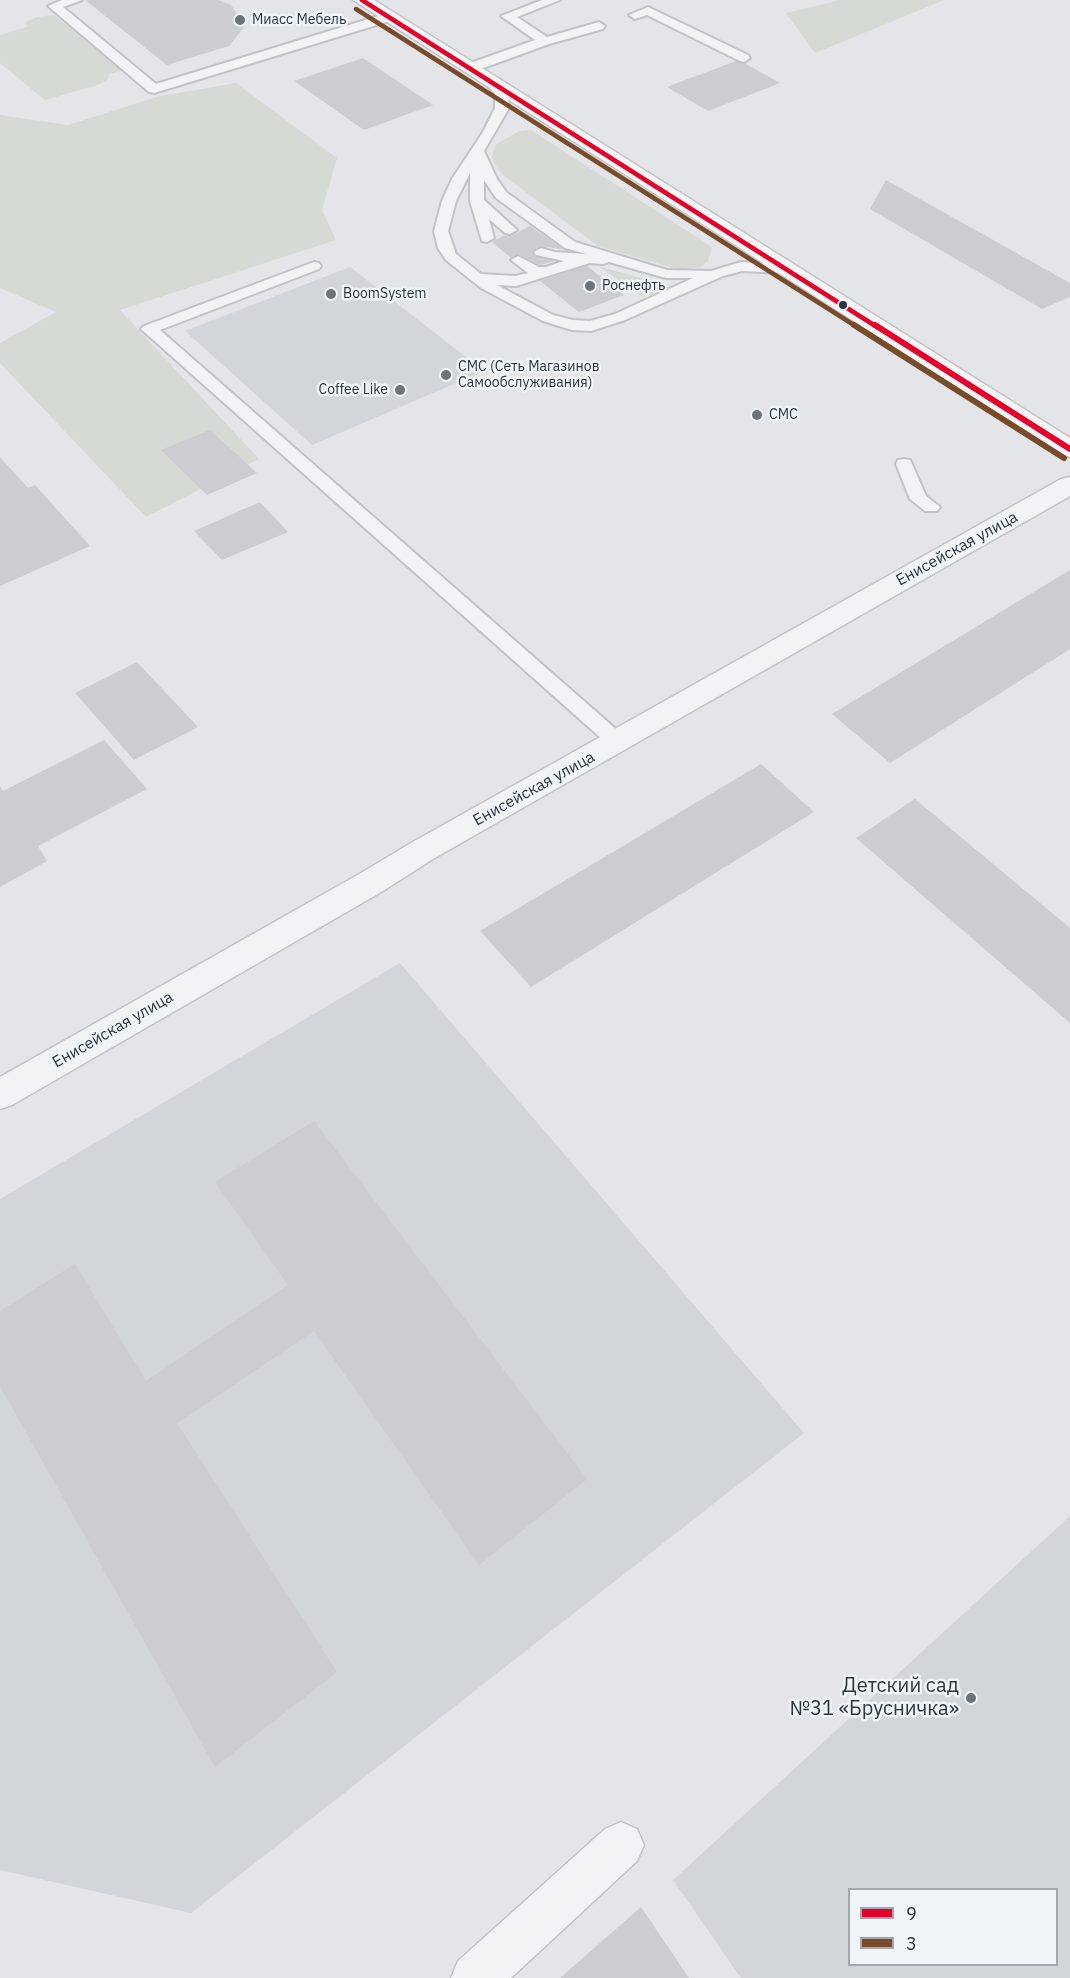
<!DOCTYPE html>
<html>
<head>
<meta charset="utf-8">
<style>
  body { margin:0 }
  #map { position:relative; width:1070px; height:1978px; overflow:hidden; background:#e3e5e8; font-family:"IBM Plex Sans",sans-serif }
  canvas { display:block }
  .legend { position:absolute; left:848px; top:1888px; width:210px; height:78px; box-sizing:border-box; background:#f1f4f6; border:2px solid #a2a8ad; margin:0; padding:8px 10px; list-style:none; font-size:18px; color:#2c353f }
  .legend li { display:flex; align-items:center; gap:12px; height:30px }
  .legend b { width:30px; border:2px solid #a2a8ad }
</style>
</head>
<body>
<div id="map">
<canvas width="1070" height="1978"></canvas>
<ul class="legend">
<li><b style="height:8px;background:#e4002b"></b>9</li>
<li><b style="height:8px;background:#7a4b2a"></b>3</li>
</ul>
</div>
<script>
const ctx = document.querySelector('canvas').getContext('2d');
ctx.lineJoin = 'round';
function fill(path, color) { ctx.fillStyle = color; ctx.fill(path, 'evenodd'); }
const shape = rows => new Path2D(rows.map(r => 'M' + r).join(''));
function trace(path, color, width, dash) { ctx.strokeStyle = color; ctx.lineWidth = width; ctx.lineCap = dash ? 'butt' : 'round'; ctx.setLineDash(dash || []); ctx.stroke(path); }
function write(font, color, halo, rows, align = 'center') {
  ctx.font = font + ' "IBM Plex Sans",sans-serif'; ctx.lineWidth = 5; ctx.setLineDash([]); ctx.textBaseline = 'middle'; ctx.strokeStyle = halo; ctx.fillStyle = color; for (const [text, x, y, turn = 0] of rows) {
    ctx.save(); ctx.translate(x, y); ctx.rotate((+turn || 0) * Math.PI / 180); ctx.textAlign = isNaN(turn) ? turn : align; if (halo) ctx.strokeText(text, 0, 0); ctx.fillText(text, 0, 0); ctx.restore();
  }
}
fill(shape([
  [350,267,484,371,312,445,185,331],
  [400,963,804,1433,191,1913,0,1870,0,1199],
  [1070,1516,1070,1978,741,1978,673,1880],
  [850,1890,1056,1890,1056,1964,850,1964]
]), '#d2d5da');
fill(shape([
  [840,0,944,0,815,53,786,13],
  [54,15,123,70,109,74,108,79,98,85,45,100,0,63,0,35,27,27,26,22,37,17],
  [236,83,337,158,322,210,336,240,120,310,259,459,146,517,0,363,0,343,56,312,0,288,0,115,68,125,160,96],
  [531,130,712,247,708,261,701,267,680,270,598,246,502,174,495,165,492,158,495,145,519,131],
  [598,266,652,281,660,285,661,290,644,297]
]), '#d5dad4');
fill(shape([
  [85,0,218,0,231,5,245,26,229,46,167,65],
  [363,58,433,105,364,130,294,81],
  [736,61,746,64,780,83,708,111,667,87],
  [886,180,1070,283,1070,297,1042,309,870,209],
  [530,226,565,250,542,246,532,251,536,257,555,261,540,265,519,254,511,258,492,242,505,235,511,236],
  [587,266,624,295,579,312,540,281],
  [210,430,257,473,207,495,161,450],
  [0,457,28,488,35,485,90,546,0,586],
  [260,502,288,532,222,560,194,531],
  [1070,570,1070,649,890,763,832,714],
  [137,662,198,727,134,760,75,693],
  [104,740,147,789,38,846,47,861,0,887,0,786,3,791],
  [761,764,814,812,531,987,480,931],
  [915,799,1070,928,1070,1023,856,838],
  [314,1121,587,1479,479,1565,314,1331,177,1423,337,1672,215,1767,0,1386,0,1311,75,1264,146,1381,288,1285,215,1182],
  [641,1907,689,1978,560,1978]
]), '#cccdd0');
const lane = shape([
  [62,0,82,0,63,7,156,84,385,14,389,13,395,17,393,20,154,93,149,92,48,6,62,0],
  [542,0,560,0,517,17,547,37,599,22,605,26,603,29,549,44,475,71,465,71,464,68,465,65,535,40,501,16,542,0],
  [648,7,748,55,750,58,744,62,740,61,647,15,635,19,629,15,648,7],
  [489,76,494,77,508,93,509,108,484,151,497,179,506,192,575,242,667,270,711,271,741,262,785,265,792,269,785,273,742,271,723,276,625,320,591,331,572,330,543,321,481,288,446,260,438,248,434,231,442,201,452,179,483,132,495,108,495,94,483,80,489,76],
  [470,173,470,201,482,241,487,242,494,238,489,219,505,233,510,234,517,230,484,200,484,180,496,198,565,248,586,254,554,252,541,248,534,252,536,255,564,261,546,267,539,267,518,256,511,260,528,273,515,276,481,274,456,254,448,231,456,201,470,173],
  [609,262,666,278,693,278,615,314,590,321,573,320,553,315,497,285,516,286,590,263,603,264,609,262],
  [314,262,319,263,321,266,319,269,160,330,625,737,628,742,625,747,618,749,611,747,141,329,144,326,314,262],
  [904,459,910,460,912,464,926,496,940,507,937,511,925,511,910,499,896,464,898,460,904,459]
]);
const street = shape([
  [1070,477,1070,496,433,859,383,891,12,1105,0,1109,0,1077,361,873,411,843,1061,479,1070,477],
  [621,1822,637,1829,644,1845,637,1861,511,1978,451,1978,458,1961,605,1829,621,1822]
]);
const secondary = shape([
  [353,0,374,0,1070,438,1070,457,1061,454,353,0]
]);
trace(lane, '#c2c3c6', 4);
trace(street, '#c2c3c6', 3);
trace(secondary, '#c2c3c6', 3);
fill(lane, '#f2f3f4');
fill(street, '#f2f3f4');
fill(secondary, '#f6f6f6');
trace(shape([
  [362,0,877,327]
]), '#e4002b', 4.5);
trace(shape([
  [875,325,1070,449]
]), '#e4002b', 6);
trace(shape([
  [356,9,857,327]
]), '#7a4b2a', 4.5);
trace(shape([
  [854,325,1064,458]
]), '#7a4b2a', 6);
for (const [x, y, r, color] of [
  [240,20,6,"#6c737a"],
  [590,286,6,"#6c737a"],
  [331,294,6,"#6c737a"],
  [843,305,5,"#2c353f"],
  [446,375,6,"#6c737a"],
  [400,390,6,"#6c737a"],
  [757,415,6,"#6c737a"],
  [971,1698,6,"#6c737a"]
]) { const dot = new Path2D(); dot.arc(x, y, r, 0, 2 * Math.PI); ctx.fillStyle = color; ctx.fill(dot); trace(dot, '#f1f4f6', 2); }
write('14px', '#2c353f', '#f1f4f6', [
  ["Миасс Мебель",252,20],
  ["Роснефть",602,286],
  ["BoomSystem",343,294],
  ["СМС (Сеть Магазинов",458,367],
  ["Самообслуживания)",458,383],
  ["Coffee Like",388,390,"right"],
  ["СМС",769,415]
], 'left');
write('16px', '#2c353f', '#f1f4f6', [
  ["Енисейская улица",957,549,-29],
  ["Енисейская улица",534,789,-29],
  ["Енисейская улица",113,1030,-30]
]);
write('20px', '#2c353f', '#f1f4f6', [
  ["Детский сад",959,1686],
  ["№31 «Брусничка»",959,1709]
], 'right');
</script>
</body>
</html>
